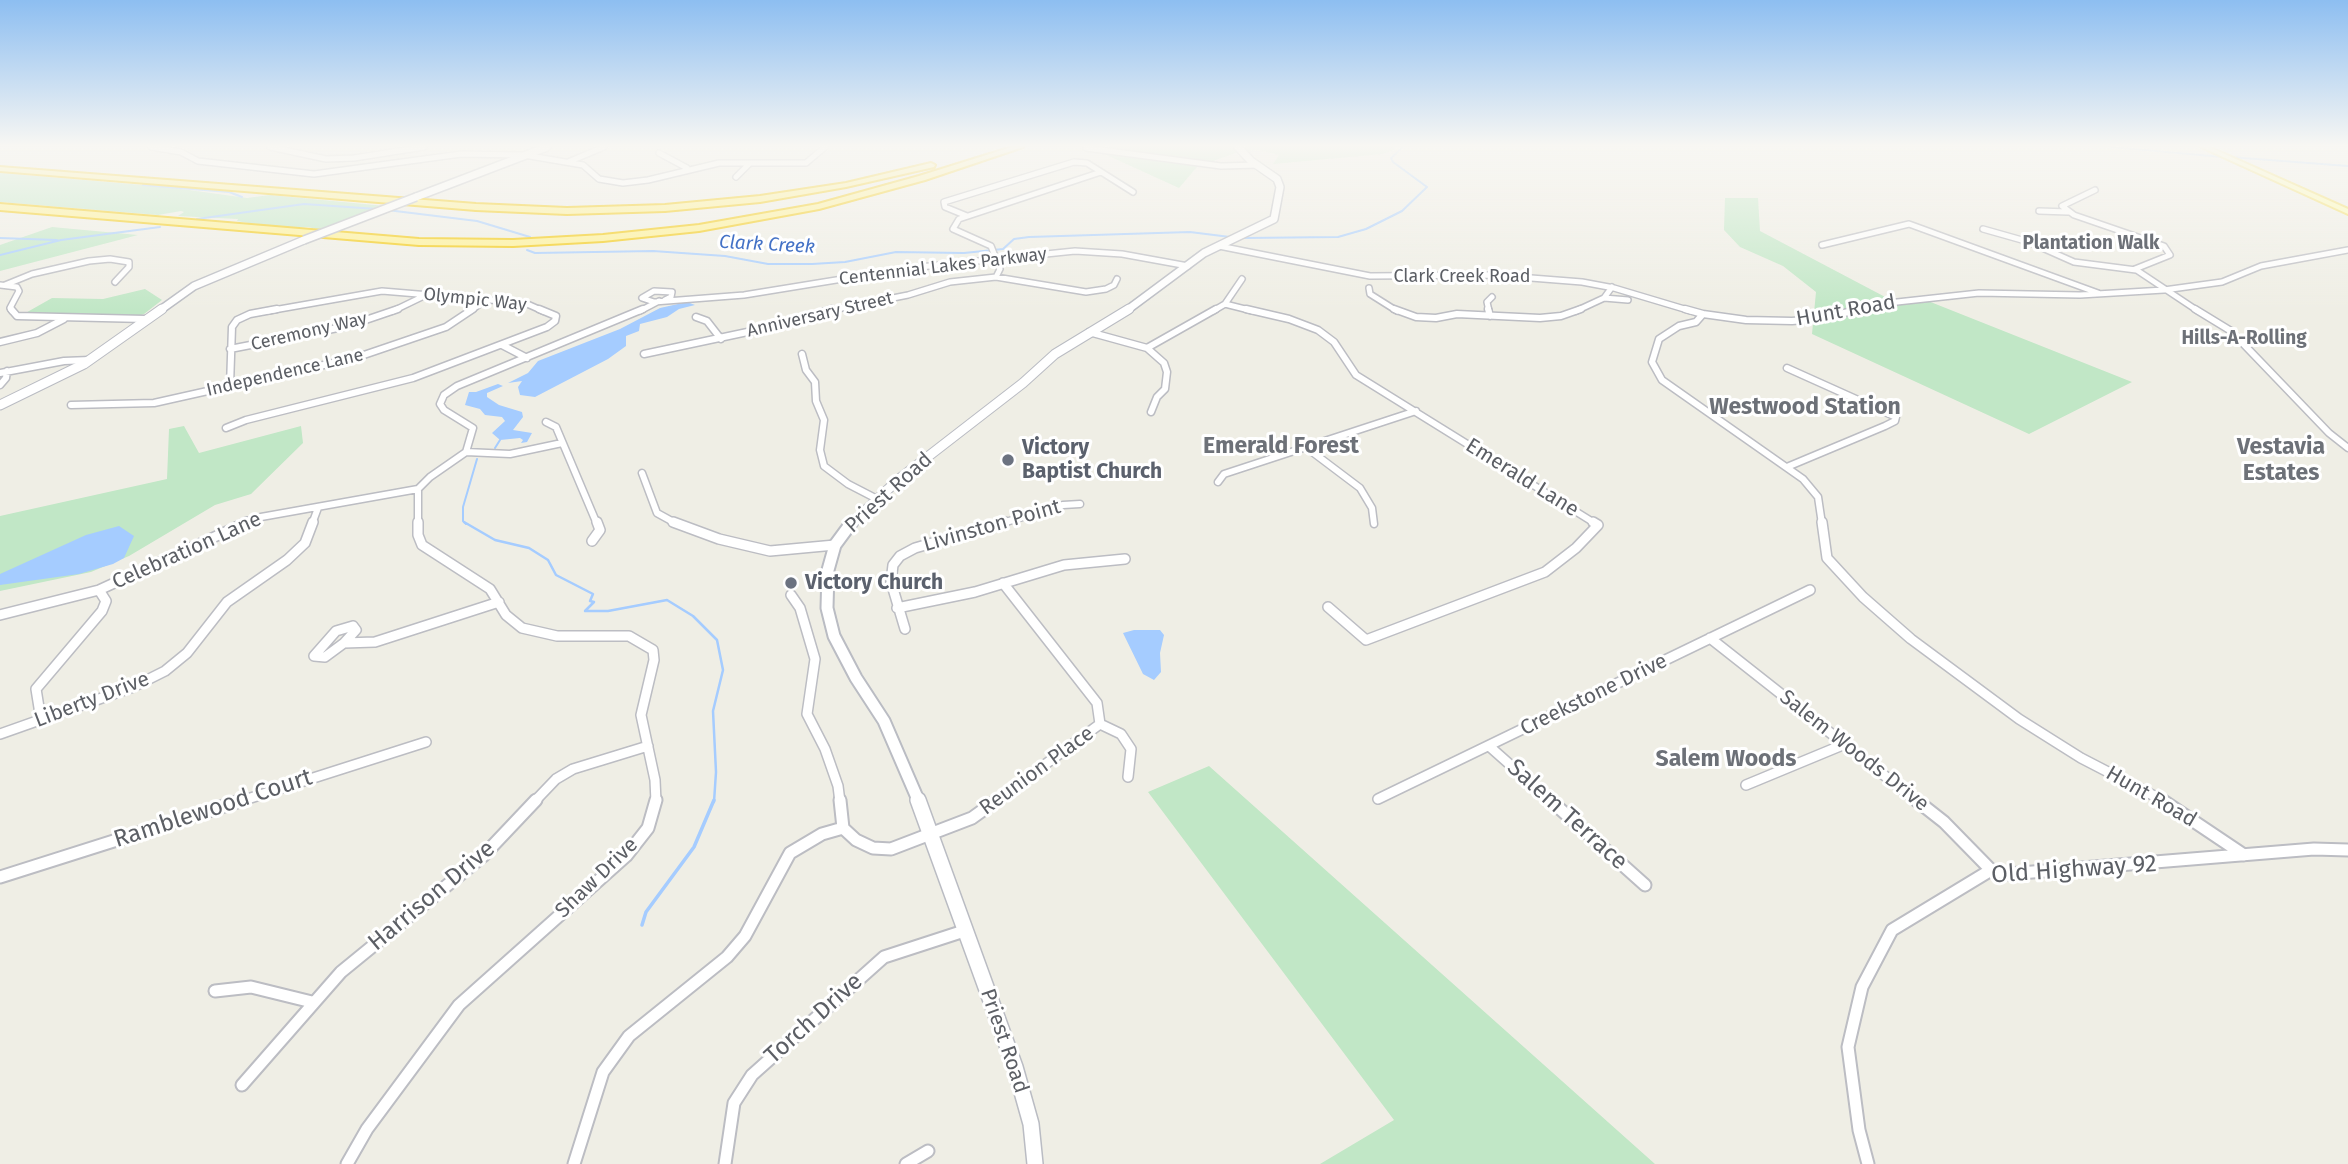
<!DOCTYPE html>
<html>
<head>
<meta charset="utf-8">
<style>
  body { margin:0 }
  canvas { display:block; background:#efeee5 }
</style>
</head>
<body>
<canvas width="2348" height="1164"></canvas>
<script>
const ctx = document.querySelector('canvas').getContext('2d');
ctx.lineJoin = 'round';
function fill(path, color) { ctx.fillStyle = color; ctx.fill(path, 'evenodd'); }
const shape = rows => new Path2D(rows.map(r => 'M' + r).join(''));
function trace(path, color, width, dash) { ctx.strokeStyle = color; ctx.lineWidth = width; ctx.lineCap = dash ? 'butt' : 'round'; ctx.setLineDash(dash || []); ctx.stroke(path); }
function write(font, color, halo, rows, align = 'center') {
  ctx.font = font + ' "Fira Sans",sans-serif'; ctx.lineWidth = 6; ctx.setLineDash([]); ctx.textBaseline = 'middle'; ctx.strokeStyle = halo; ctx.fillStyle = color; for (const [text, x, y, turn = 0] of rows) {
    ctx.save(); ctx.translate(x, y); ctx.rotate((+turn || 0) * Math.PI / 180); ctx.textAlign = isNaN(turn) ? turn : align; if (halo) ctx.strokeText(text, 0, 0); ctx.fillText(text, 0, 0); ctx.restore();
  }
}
fill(shape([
  [1089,147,1391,147,1397,149,1383,154,1273,164,1279,155,1258,150,1238,152,1197,167,1179,188],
  [0,173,167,187,247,198,270,195,385,206,321,230,308,227,292,228,248,223,237,221,238,219,178,216,184,212,181,211,158,215,0,202],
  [1725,198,1758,198,1760,231,1889,299,1923,299,2132,382,2029,434,1812,334,1816,292,1783,266,1740,247,1724,230],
  [52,227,138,235,0,271,0,245],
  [145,289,162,300,144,314,135,317,22,315,52,298,103,299],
  [184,426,199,453,301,426,303,443,251,494,215,505,129,556,91,572,0,591,0,516,167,479,169,429],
  [1209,766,1655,1164,1320,1164,1394,1120,1148,792]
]), '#c1e7c6');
fill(shape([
  [687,302,695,305,679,309,667,317,640,324,639,331,626,336,626,346,608,359,535,397,520,395,518,387,522,381,508,383,528,373,538,361,620,329,660,308],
  [498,384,503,386,487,393,487,397,499,405,522,412,523,417,513,430,532,433,527,442,521,443,523,440,520,438,500,440,492,433,505,421,502,417,485,415,480,409,465,405,469,392,476,392],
  [119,526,134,536,124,558,113,564,79,574,0,585,0,574,86,535],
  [1134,630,1160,630,1164,635,1160,653,1161,672,1154,680,1143,674,1123,633]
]), '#a5ccff');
trace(shape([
  [2111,147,2223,157],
  [2230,157,2348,166],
  [143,185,229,192,242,197],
  [387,210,477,221,530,237],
  [197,219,304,204,377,209],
  [0,238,57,240],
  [1243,238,1338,237,1366,229,1402,211,1427,187,1393,162,1391,158,1403,147],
  [527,250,535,253,653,251,725,256,768,264,812,264,845,262,896,252,964,253,1003,249,1014,239,1029,237,1190,232,1230,237],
  [0,255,61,240,160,227],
  [495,448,500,440],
  [466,524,463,521,463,507,477,459]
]), '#a5ccff', 2);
trace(shape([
  [464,522,495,540,529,548,548,560,556,575,593,594,590,601,594,602,585,611,608,611,667,600,693,616,717,640,723,670,713,711,716,772,714,802]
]), '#a5ccff', 2.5);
trace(shape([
  [642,925,646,912,694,847,714,800]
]), '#a5ccff', 3.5);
const streetFar3 = shape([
  [151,147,181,152,198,161,314,174,461,154,524,155,583,165,599,179,623,183,648,180,719,163,806,163,825,147],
  [270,147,326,159,354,158,424,147],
  [1086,148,1221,166,1258,165],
  [659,153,687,168],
  [568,162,604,147],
  [736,177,749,164],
  [2095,190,2062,206,2074,215,2164,246,2170,255,2135,269,2198,311],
  [2039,211,2068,212],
  [967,216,945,207,944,202,1074,162,1087,163,1133,192],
  [1983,229,2029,242,2074,262,2136,270],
  [1822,245,1909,224,2098,293],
  [1219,246,1370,276,1493,275,1582,282,1614,288,1691,311],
  [996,277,1086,292,1106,289,1114,285,1117,279],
  [0,285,17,287,19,291,10,308,12,311],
  [5,285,32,274,89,261,110,259,129,262,129,267,115,282],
  [1369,288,1370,294,1397,311],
  [1604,298,1628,300],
  [665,300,671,297,672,292,654,291,642,298,654,302,744,295,910,268,1075,251,1122,254,1188,266],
  [1225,304,1253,311],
  [268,311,382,291,525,303,543,311],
  [393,311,426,295],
  [470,311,486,300],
  [640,311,659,301],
  [827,311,908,295,950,282,996,277,1000,269,991,246,953,229,959,219,1101,172],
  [1213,311,1225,304,1242,279],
  [1489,311,1487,302,1492,297],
  [1576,311,1604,298,1612,287],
  [1854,311,1888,303,1979,293,2080,295,2164,290,2222,282,2261,266,2348,250]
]);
const streetFar2 = shape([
  [11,309,17,316,145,319],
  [1246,309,1289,319,1318,330,1334,342,1356,375,1596,524],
  [1394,309,1416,317,1436,318,1457,314,1540,318,1561,316,1581,309],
  [1488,309,1490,316],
  [1685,309,1703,314],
  [2195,309,2231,331,2329,433,2348,448],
  [696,317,707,321,721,339],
  [1089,332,1147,348,1164,363,1167,372,1165,389,1157,397,1151,412],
  [0,342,37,333,64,319],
  [502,345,527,358],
  [1147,348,1216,309],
  [230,349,348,326,398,309],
  [644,354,785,324,832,309],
  [802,354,806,370,815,382,816,401,824,420,820,450,824,466,848,484,877,499],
  [1787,368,1896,417,1895,421,1885,426,1787,467],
  [0,373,64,361,90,360],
  [0,385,6,378,7,371],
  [230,386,232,327,237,320,250,314,277,309],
  [71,405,154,403,355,358,446,327,473,309],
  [546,422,556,427,597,524],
  [226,428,246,420,413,378,547,327,555,321,556,316,539,309],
  [1307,448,1360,488,1372,508,1374,524],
  [466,452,510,454,562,443],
  [642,473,657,513,677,524],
  [1218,482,1224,474,1416,411],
  [243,524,261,517,418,489],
  [312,524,318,508],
  [418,524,418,489,430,477,466,452,473,428,444,410,440,404,444,395,457,386,643,309],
  [999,524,1063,505,1080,504],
  [1822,524,1818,497,1803,479,1662,380,1652,362,1659,339,1679,326,1696,322,1703,314,1746,320,1792,321,1817,319,1862,309]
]);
const streetFar1 = shape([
  [418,522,418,535,422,545,490,589,506,615,522,628,557,636,629,636,653,650,654,660,641,715,655,780,656,802],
  [673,522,719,539,770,551,835,545],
  [1822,522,1827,558,1863,597,1911,639,2019,719,2081,758,2166,802],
  [592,541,600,530,597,522],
  [791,595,800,608,815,659,807,714,825,749,838,786,840,802],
  [1328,607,1366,640,1545,572,1576,548,1598,525,1593,522],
  [897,608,975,592,1064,565,1125,559],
  [0,615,99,590,247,522],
  [353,626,356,630,344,643,325,657,314,656,336,631,353,626],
  [905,629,891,582,893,565,900,556,915,548,1005,522],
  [1710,638,1918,802],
  [344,643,375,642,499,602],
  [41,720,36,689,102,611,106,601,99,590],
  [1100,724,1121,734,1131,749,1128,777],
  [0,734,133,687,165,671,187,653,227,602,287,560,305,543,313,522],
  [1489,746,1552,802],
  [1746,785,1845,744],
  [1378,799,1810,590],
  [238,802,426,742],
  [534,802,556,779,573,769,648,746],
  [994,802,1100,724,1097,703,1003,583]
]);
const street = shape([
  [840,800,843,828,856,840,873,848,891,849,972,818,997,800],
  [1550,800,1645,885],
  [1916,800,1944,822,1991,870],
  [2162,800,2244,855],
  [0,877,243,800],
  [215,991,251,987,312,1002],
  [242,1085,341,972,483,856,536,800],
  [347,1164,367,1129,459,1005,626,856,648,828,656,800],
  [574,1164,603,1072,629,1036,727,957,745,936,790,853,822,834,843,828],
  [725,1164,734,1103,752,1075,884,957,964,931],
  [906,1164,928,1151],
  [1868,1164,1859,1130,1848,1047,1862,987,1892,930,1991,870,2008,874,2314,849,2348,850]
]);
const secondaryFar3 = shape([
  [416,197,547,147],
  [159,311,194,286,304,240],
  [1126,311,1204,253,1274,219,1280,187,1277,179,1251,161,1238,147]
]);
const secondaryFar2 = shape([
  [0,405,84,364,162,309],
  [851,524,899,479,1023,383,1055,354,1129,309]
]);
const secondaryFar1 = shape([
  [852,522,835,545,828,570,827,608,834,636,856,678,884,721,919,802]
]);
const secondary = shape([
  [918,800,1015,1067,1031,1124,1035,1164]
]);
const primary = shape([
  [2201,147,2209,147,2348,209,2348,214,2201,147]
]);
const highway = shape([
  [1012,147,1023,147,925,180,819,209,699,231,603,241,513,246,419,245,0,210,0,204,419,239,513,240,603,235,699,225,818,204,919,176,1012,147],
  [931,163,935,165,934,167,846,187,760,202,665,211,567,214,476,210,0,171,0,167,476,204,567,208,665,205,760,196,846,183,931,163]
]);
trace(streetFar3, '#bcbdc3', 8);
trace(streetFar2, '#bcbdc3', 9);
trace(streetFar1, '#bcbdc3', 12);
trace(street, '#bcbdc3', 15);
trace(secondaryFar3, '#babcc3', 10);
trace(secondaryFar2, '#babcc3', 11);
trace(secondaryFar1, '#babcc3', 15);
trace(secondary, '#babcc3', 18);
trace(primary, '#f5dd58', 4);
trace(highway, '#f4c700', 4);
trace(streetFar3, '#fff', 5);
trace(streetFar2, '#fff', 6);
trace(streetFar1, '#fff', 9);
trace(street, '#fff', 11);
trace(secondaryFar3, '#fff', 7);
trace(secondaryFar2, '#fff', 9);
trace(secondaryFar1, '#fff', 11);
trace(secondary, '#fff', 15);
fill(primary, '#fffcaa');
fill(highway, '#fff18c');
const secondaryBridge = shape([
  [304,240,416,197]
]);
trace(secondaryBridge, '#babcc3', 10, []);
trace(secondaryBridge, '#fff', 7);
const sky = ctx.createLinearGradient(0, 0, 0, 310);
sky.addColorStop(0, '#8dbef1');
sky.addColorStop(0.47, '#f8f7f3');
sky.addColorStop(1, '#f8f7f300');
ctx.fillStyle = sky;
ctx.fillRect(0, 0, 2348, 310);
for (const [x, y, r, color] of [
  [1008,460,7,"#6b7280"],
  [791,583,7,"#6b7280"]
]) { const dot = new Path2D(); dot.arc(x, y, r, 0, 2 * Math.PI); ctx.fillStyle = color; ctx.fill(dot); trace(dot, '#fff', 2.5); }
write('18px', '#5c5f65', '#fff', [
  ["Centennial Lakes Parkway",943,267,-7],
  ["Clark Creek Road",1462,277],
  ["Olympic Way",475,300,6],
  ["Anniversary Street",820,315,-13],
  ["Ceremony Way",309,332,-13],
  ["Independence Lane",285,373,-13]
]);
write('bold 19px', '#6d7178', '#fff', [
  ["Plantation Walk",2091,244],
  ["Hills-A-Rolling",2244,339]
]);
write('italic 19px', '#4472c6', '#fff', [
  ["Clark Creek",767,245,3]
]);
write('21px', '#5c5f65', '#fff', [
  ["Hunt Road",1846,311,-10],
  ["Emerald Lane",1522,478,32],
  ["Priest Road",889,493,-42],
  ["Livinston Point",992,526,-16],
  ["Celebration Lane",187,551,-24],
  ["Creekstone Drive",1594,695,-26],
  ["Liberty Drive",92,700,-21],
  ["Salem Woods Drive",1854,751,38],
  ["Reunion Place",1037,771,-36],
  ["Hunt Road",2151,797,30],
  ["Shaw Drive",597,878,-44],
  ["Priest Road",1004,1041,71]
]);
write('bold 21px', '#5b616d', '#fff', [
  ["Victory",1022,448],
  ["Baptist Church",1022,472],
  ["Victory Church",805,583]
], 'left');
write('bold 23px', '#6d7178', '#fff', [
  ["Westwood Station",1805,408],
  ["Emerald Forest",1281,447],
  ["Vestavia",2281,448],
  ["Estates",2281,474],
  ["Salem Woods",1726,760]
]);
write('24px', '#5c5f65', '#fff', [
  ["Ramblewood Court",213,809,-18],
  ["Salem Terrace",1567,815,42],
  ["Old Highway 92",2074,870,-4],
  ["Harrison Drive",432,896,-40],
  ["Torch Drive",814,1019,-42]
]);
</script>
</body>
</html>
